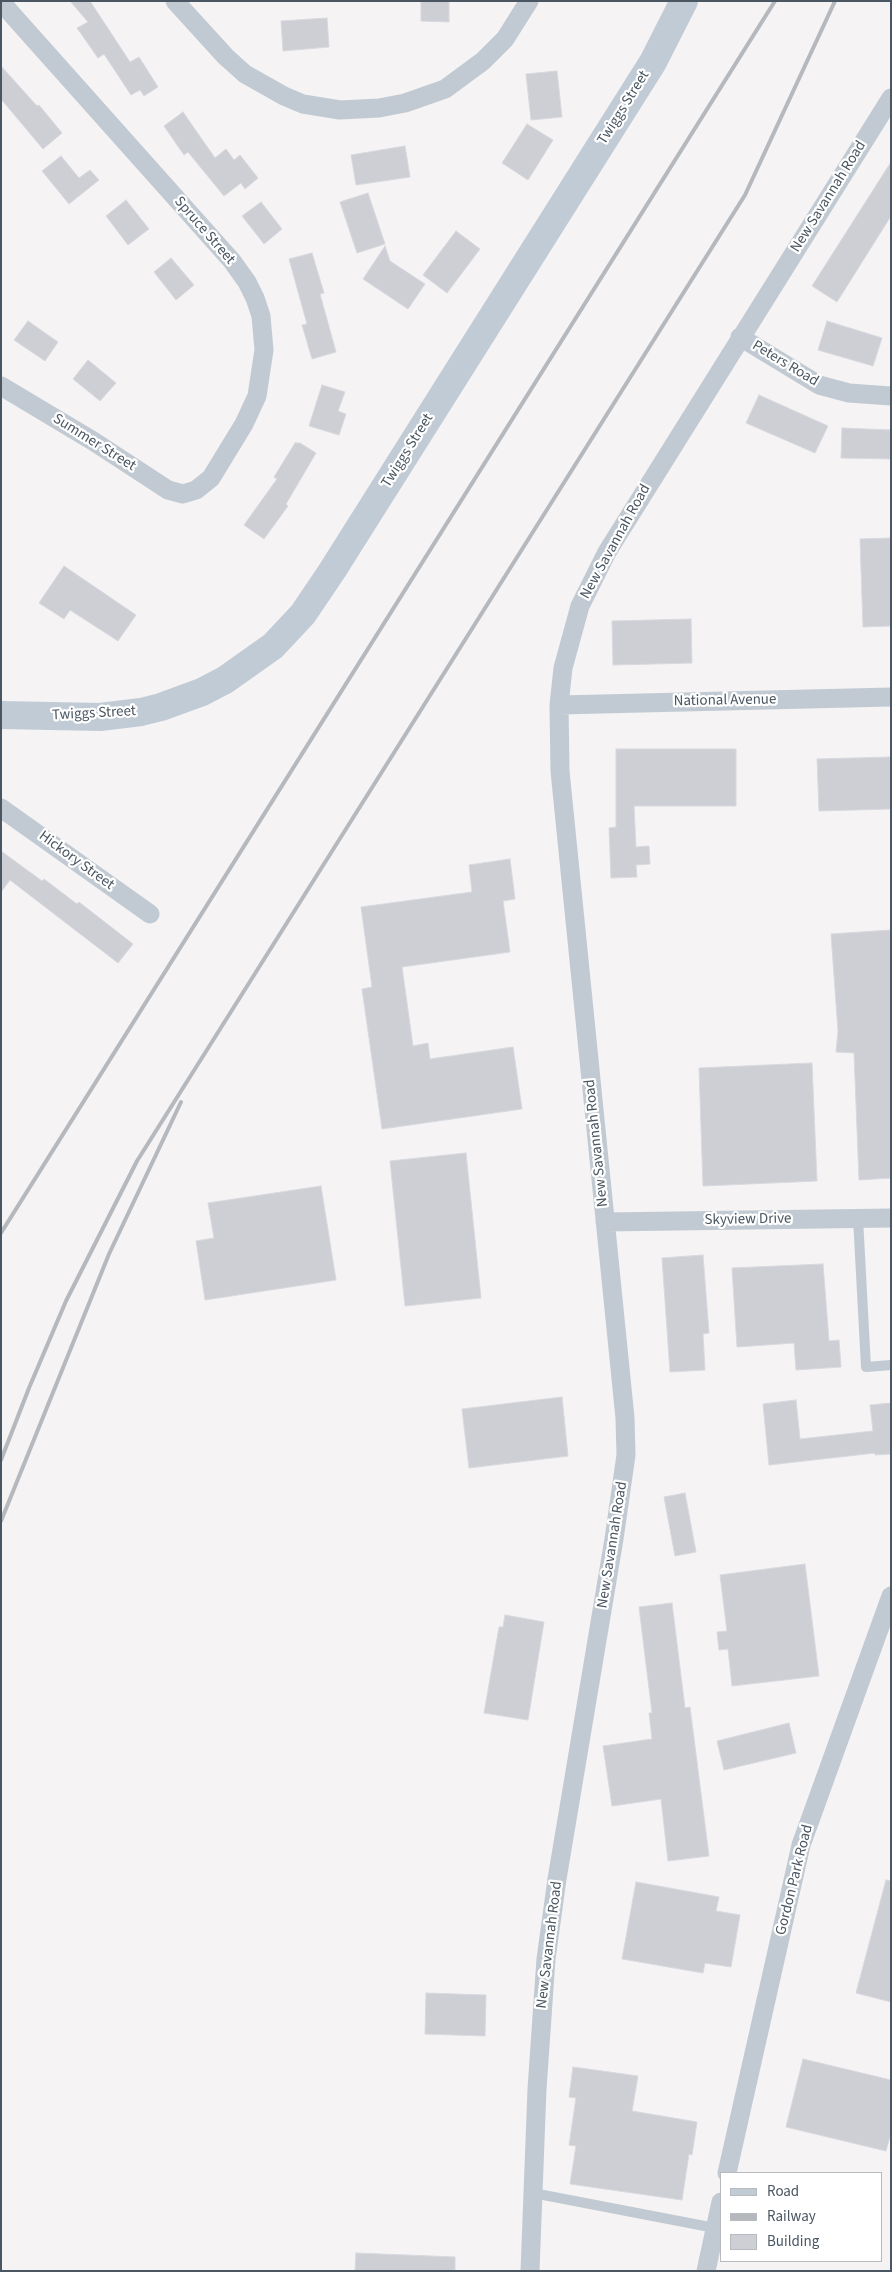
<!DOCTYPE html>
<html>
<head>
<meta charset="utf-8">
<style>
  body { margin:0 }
  #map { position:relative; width:892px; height:2272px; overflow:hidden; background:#f5f3f3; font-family:"Source Sans 3",sans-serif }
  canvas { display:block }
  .frame { position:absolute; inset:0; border:2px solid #4a5661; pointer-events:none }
  .legend { position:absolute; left:720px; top:2172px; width:162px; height:90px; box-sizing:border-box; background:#fff; border:1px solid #b7bbc0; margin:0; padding:6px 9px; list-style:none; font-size:15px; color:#4a5661 }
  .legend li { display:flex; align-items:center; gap:10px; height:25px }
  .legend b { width:25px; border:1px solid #b7bbc0 }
</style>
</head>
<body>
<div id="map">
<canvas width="892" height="2272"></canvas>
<div class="frame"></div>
<ul class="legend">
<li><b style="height:6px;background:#c1cbd6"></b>Road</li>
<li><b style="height:6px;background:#b5b8bd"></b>Railway</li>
<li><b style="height:14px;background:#cdcfd5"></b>Building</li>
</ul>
</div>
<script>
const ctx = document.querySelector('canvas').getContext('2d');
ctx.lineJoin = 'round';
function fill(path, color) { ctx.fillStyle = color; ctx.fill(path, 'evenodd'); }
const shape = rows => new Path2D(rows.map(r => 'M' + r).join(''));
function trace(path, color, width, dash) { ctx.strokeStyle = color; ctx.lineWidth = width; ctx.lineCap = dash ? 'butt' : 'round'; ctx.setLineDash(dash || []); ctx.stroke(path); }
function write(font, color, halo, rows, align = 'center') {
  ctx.font = font + ' "Source Sans 3",sans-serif'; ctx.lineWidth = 4.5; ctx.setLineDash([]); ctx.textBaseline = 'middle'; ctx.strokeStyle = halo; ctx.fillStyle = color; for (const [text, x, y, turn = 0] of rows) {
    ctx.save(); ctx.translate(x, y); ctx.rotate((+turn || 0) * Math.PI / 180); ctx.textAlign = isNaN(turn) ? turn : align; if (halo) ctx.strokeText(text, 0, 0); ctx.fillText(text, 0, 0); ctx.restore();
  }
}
const building = shape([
  [70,1,90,1,130,62,139,57,158,87,144,96,140,90,131,95,104,54,98,58,77,28,88,22,70,1],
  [421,1,449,1,449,22,421,21,421,1],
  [327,18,329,47,283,51,281,21,327,18],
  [1,66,37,106,39,105,62,133,43,149,1,99,1,66],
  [557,71,562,117,531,120,526,74,557,71],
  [183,112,215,158,226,149,234,160,240,155,258,178,245,189,241,183,224,196,188,152,184,155,164,126,183,112],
  [527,124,553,140,528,180,502,163,527,124],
  [405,146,410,177,356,185,351,155,405,146],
  [61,156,79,178,90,170,99,180,69,204,42,171,61,156],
  [891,162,891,216,837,302,812,286,891,162],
  [368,193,385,244,357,253,340,202,368,193],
  [126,200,149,229,128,245,106,216,126,200],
  [261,202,282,229,264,244,242,216,261,202],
  [456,231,480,249,447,293,423,275,456,231],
  [385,246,390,261,425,284,408,309,363,279,385,246],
  [312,253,324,293,320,294,336,352,312,359,302,325,307,324,289,259,312,253],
  [171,258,194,285,176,300,154,272,171,258],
  [28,321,58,342,45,361,14,340,28,321],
  [827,321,882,338,873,366,818,350,827,321],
  [88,360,116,383,100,401,73,379,88,360],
  [322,385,345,392,338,411,346,414,339,435,309,426,322,385],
  [759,395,828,426,815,453,746,423,759,395],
  [842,428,891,430,891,459,841,458,842,428],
  [295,443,300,443,316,453,286,504,288,506,264,539,244,525,277,479,274,477,295,443],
  [891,538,891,626,863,627,860,539,891,538],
  [64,566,136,615,118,641,70,610,64,619,39,603,64,566],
  [691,619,692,663,613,665,612,621,691,619],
  [616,749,736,749,736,806,634,806,636,847,649,846,650,864,636,865,637,877,611,878,609,828,616,827,616,749],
  [891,757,891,809,819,811,817,759,891,757],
  [1,851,42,881,44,879,77,904,79,902,133,944,118,963,10,880,1,892,1,851],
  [510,859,515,899,503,901,510,952,402,967,413,1046,428,1043,430,1059,513,1047,522,1109,382,1129,362,989,372,987,361,907,472,892,469,865,510,859],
  [891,930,891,1178,859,1180,854,1053,836,1052,838,1031,831,934,891,930],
  [812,1063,817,1181,703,1186,699,1068,812,1063],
  [466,1153,481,1298,405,1306,390,1161,466,1153],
  [321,1186,336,1280,205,1300,196,1241,214,1238,208,1203,321,1186],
  [703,1255,709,1333,703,1334,705,1370,670,1372,662,1258,703,1255],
  [823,1264,829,1341,839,1340,841,1367,796,1370,794,1343,737,1347,732,1268,823,1264],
  [562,1397,568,1456,469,1468,462,1409,562,1397],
  [796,1400,800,1439,873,1431,870,1405,891,1403,891,1454,875,1455,875,1453,769,1465,763,1404,796,1400],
  [685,1493,696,1552,675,1556,664,1497,685,1493],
  [805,1564,819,1676,732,1686,728,1649,719,1650,717,1632,727,1631,720,1575,805,1564],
  [672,1603,685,1708,690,1707,709,1856,668,1861,661,1799,612,1806,603,1746,652,1739,649,1713,652,1713,639,1607,672,1603],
  [505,1615,544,1622,528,1720,484,1713,499,1627,503,1627,505,1615],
  [789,1723,796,1753,724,1770,717,1741,789,1723],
  [886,1880,891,1881,891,2002,856,1993,886,1880],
  [636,1882,719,1897,716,1911,740,1915,731,1967,705,1963,703,1973,622,1959,636,1882],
  [426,1993,486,1995,485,2036,425,2034,426,1993],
  [803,2059,891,2080,891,2133,886,2151,786,2127,803,2059],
  [573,2067,638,2076,632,2111,697,2122,692,2155,689,2154,682,2200,570,2184,576,2146,569,2145,576,2098,569,2097,573,2067],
  [356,2253,455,2257,455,2271,355,2271,356,2253]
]);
fill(building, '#cdcfd5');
trace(building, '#d7d9de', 1);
trace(shape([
  [858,1218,866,1367,891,1365],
  [533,2193,715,2228]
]), '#c1cad2', 10);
trace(shape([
  [175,1,226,57,245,74,284,96,303,104,340,110,379,108,405,103,445,89,483,61,505,39,529,1],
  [1,2,232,261,247,282,255,298,261,316,264,350,257,396,244,424,211,478,196,490,183,494,168,490,93,441,1,386],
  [740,337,819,385,849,393,891,396],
  [559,705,891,697],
  [1,808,150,914],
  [605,1222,891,1218],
  [727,2173,801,1845,891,1596],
  [530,2271,537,2089,546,1959,557,1879,614,1539,626,1455,625,1418,560,771,559,705,563,668,580,606,607,552,891,98],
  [706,2271,721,2202]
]), '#c1cad2', 19);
trace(shape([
  [1,715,100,717,141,712,161,707,202,692,225,680,273,646,303,614,332,571,653,62,684,1]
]), '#c1cbd6', 28);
trace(shape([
  [1,1233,775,1],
  [1,1460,29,1388,66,1301,137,1161,745,195,835,1],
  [1,1521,109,1254,181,1102]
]), '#b5b8bd', 4);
write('15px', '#4a5661', '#fff', [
  ["Twiggs Street",624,108,-58],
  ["New Savannah Road",829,197,-58],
  ["Spruce Street",204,231,49],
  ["Peters Road",785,364,31],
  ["Summer Street",94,443,32],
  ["Twiggs Street",408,451,-58],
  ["New Savannah Road",616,542,-61],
  ["National Avenue",725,701,-1],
  ["Twiggs Street",94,714,-3],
  ["Hickory Street",76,861,36],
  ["New Savannah Road",597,1143,-96],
  ["Skyview Drive",748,1220,-1],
  ["New Savannah Road",613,1545,-81],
  ["Gordon Park Road",795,1880,-76],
  ["New Savannah Road",550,1945,-83]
]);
</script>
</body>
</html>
